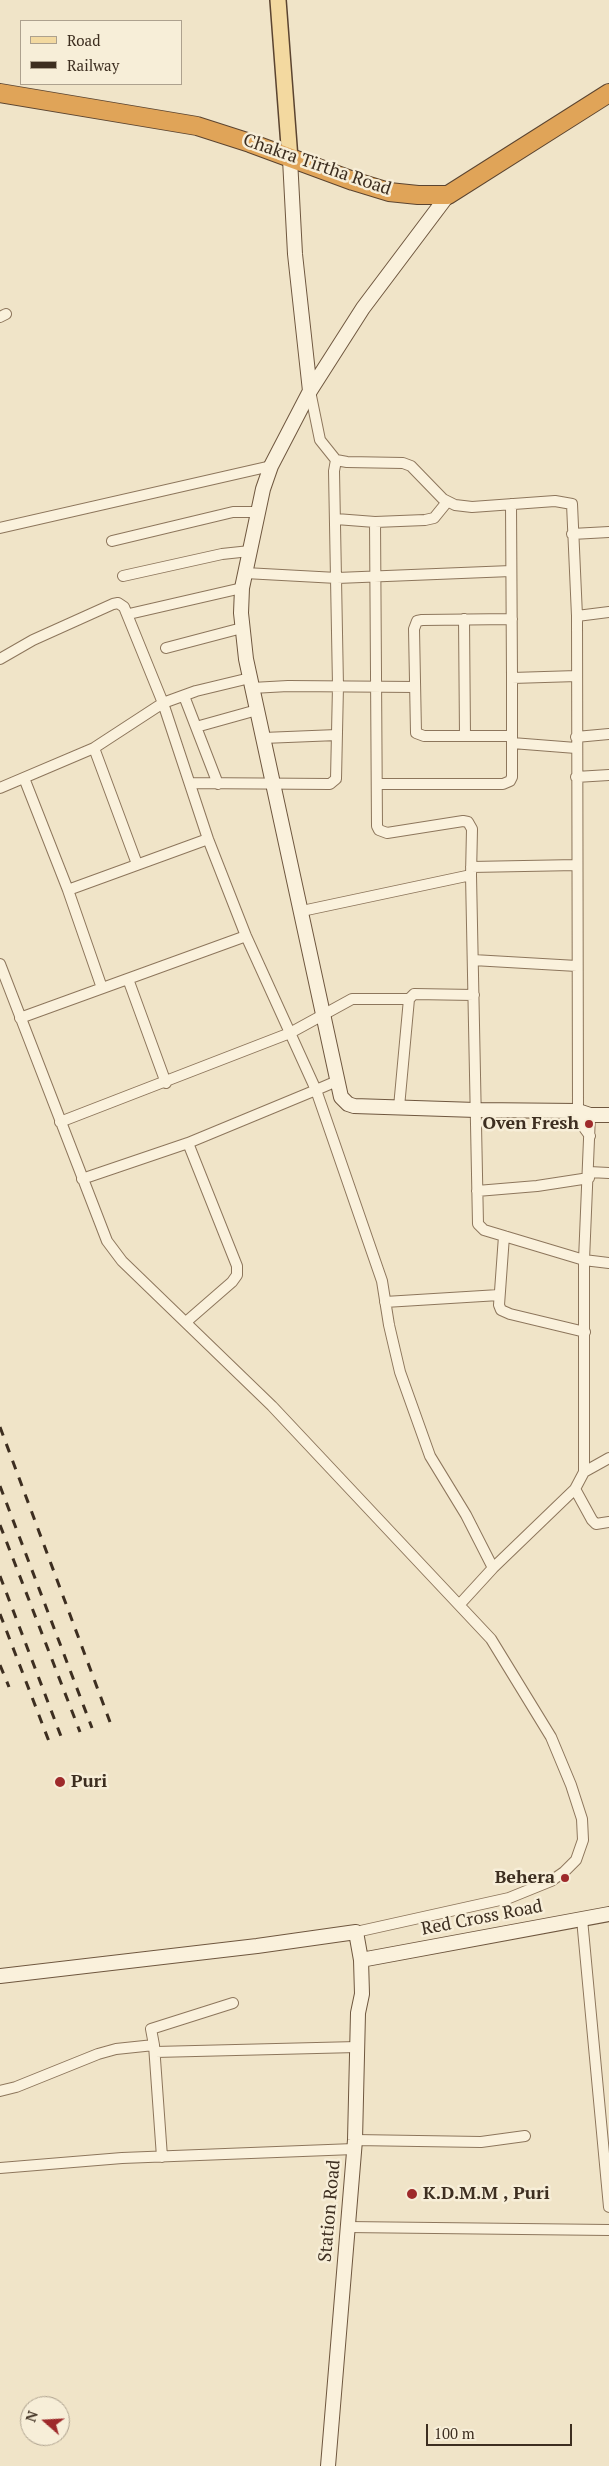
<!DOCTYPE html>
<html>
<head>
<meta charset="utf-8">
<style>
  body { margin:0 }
  #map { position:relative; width:609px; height:2466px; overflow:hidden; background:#f0e4c8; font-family:"PT Serif",serif }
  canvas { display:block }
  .legend { position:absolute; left:20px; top:20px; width:162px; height:65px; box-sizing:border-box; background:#f7eed8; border:1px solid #ada18e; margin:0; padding:6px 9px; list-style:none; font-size:15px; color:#3d2e20 }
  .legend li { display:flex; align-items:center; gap:10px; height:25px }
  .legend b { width:25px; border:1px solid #ada18e }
  .north { position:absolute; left:20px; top:2396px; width:50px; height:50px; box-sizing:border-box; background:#f7eed8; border:1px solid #ada18e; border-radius:50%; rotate:289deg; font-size:14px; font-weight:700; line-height:20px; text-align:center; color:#3d2e20 }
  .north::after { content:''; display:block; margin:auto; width:18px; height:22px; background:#9e2a2b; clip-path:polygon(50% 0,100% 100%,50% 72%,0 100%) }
  .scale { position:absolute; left:426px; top:2424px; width:146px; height:22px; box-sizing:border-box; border:2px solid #3d2e20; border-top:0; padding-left:6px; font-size:15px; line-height:18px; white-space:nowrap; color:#3d2e20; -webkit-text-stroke:4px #f7eed8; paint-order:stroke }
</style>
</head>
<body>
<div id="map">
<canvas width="609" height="2466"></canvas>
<ul class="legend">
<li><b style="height:6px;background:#f3d9a0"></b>Road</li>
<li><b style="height:6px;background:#3d2e20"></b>Railway</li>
</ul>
<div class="north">N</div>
<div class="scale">100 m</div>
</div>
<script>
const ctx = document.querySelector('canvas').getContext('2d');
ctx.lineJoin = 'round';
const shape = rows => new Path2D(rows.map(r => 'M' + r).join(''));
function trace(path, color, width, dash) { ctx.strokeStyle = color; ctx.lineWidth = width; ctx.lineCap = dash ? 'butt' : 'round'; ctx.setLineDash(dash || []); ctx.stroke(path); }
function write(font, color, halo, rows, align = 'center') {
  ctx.font = font + ' "PT Serif",serif'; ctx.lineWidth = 5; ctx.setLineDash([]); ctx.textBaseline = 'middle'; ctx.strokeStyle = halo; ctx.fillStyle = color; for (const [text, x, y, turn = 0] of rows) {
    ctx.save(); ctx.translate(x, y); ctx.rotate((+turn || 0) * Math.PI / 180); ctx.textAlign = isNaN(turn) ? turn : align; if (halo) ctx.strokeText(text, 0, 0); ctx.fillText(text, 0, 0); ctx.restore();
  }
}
const street = shape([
  [0,317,6,314],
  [310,391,320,440,336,460,347,462,403,463,411,466,443,499,455,505,472,507,555,501,572,504,577,616,578,1111],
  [336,519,375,522,425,520,434,518,447,502],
  [375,522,377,826,379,830,387,833,463,821,468,822,472,829,471,875,478,1224,484,1230,584,1260,609,1263],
  [0,528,271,466],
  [572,534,609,532],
  [112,541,233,512,258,512],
  [245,573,337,578,511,571],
  [123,576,222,554,250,551],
  [129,614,242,588],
  [577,616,609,612],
  [464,619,465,736],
  [512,619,422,620,417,621,414,629,416,733,424,736,512,736],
  [166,648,242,628],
  [0,659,33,640,113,604,118,603,124,607,163,703,208,839,246,936,316,1090,188,1143,82,1179],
  [512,678,577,676],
  [252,688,288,686,415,687],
  [184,696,218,784],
  [196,727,257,710],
  [576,737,609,734],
  [263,738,337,735],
  [512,743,576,748],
  [94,748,137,864],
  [576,777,609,775],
  [24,778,68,890,102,988],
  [190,783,330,784,336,779,338,686,334,471,336,460],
  [378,784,503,784,510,781,512,777,512,678,511,504],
  [0,788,94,748,163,703,196,691,250,678],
  [471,867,577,865],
  [68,890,208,839],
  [302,911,471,875],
  [473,960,577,966],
  [0,964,107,1241,122,1261,272,1406,491,1639,551,1737,571,1785,582,1819,583,1840,576,1860,564,1872,551,1881,509,1898,356,1932],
  [128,979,166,1083],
  [20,1018,246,936],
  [337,1081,316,1090,382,1281,389,1325,400,1372,430,1456,466,1515,493,1568],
  [399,1107,409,999,414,994,474,995],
  [572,1111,590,1136],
  [60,1122,290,1033,352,999,409,999],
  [589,1172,609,1173],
  [477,1191,537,1186,589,1178],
  [504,1236,499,1305,501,1310,510,1314,585,1332],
  [385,1302,499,1295],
  [186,1322,232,1282,237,1275,237,1266,188,1143],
  [584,1472,609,1458],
  [575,1489,592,1520,596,1524,609,1522],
  [460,1604,493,1568,575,1489,584,1472,584,1260,590,1115],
  [582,1919,609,2207],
  [154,2045,151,2029,233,2003],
  [155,2052,357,2047],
  [0,2091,16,2087,98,2054,116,2049,154,2045,162,2157],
  [355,2140,481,2142,525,2136],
  [0,2168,122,2158,354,2149],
  [347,2227,609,2230]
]);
const secondary = shape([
  [290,159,295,254,310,391],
  [448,195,363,308,310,391,271,466,263,489,242,588,241,613,246,659,341,1097,348,1104,354,1106,476,1110,578,1111,590,1115,609,1115],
  [361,1960,609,1914],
  [0,1976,257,1946,356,1932,361,1960,362,1994,358,2013,355,2140,328,2466]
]);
const primary = shape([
  [278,0,290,159]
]);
const highway = shape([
  [0,93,197,126,250,143,353,181,389,192,418,195,448,195,609,93]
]);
trace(street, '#8d765c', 12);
trace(secondary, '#6f573f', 16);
trace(primary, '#5b4430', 18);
trace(highway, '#5b4430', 20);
trace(street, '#faf1dc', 10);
trace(secondary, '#faf1dc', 14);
trace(primary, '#f3d9a0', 15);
trace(highway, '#e0a458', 18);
trace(shape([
  [0,1427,110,1722],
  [0,1486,92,1728],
  [0,1525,80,1732],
  [0,1576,62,1739],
  [0,1614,50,1744],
  [0,1665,9,1687]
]), '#3d2e20', 3, [9, 9]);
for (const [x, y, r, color] of [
  [589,1124,5,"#9e2a2b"],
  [60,1782,6,"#9e2a2b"],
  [565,1878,5,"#9e2a2b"],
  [412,2194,6,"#9e2a2b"]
]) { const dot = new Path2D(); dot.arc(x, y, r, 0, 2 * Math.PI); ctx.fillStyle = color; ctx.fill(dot); trace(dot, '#f7eed8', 2); }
write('18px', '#3d2e20', '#f7eed8', [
  ["Chakra Tirtha Road",317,165,19],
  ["Red Cross Road",482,1918,-11],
  ["Station Road",330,2211,-85]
]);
write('bold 18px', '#3d2e20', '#f7eed8', [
  ["Oven Fresh",579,1124],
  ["Puri",71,1782,"left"],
  ["Behera",555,1878],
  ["K.D.M.M , Puri",423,2194,"left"]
], 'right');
</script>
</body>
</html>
